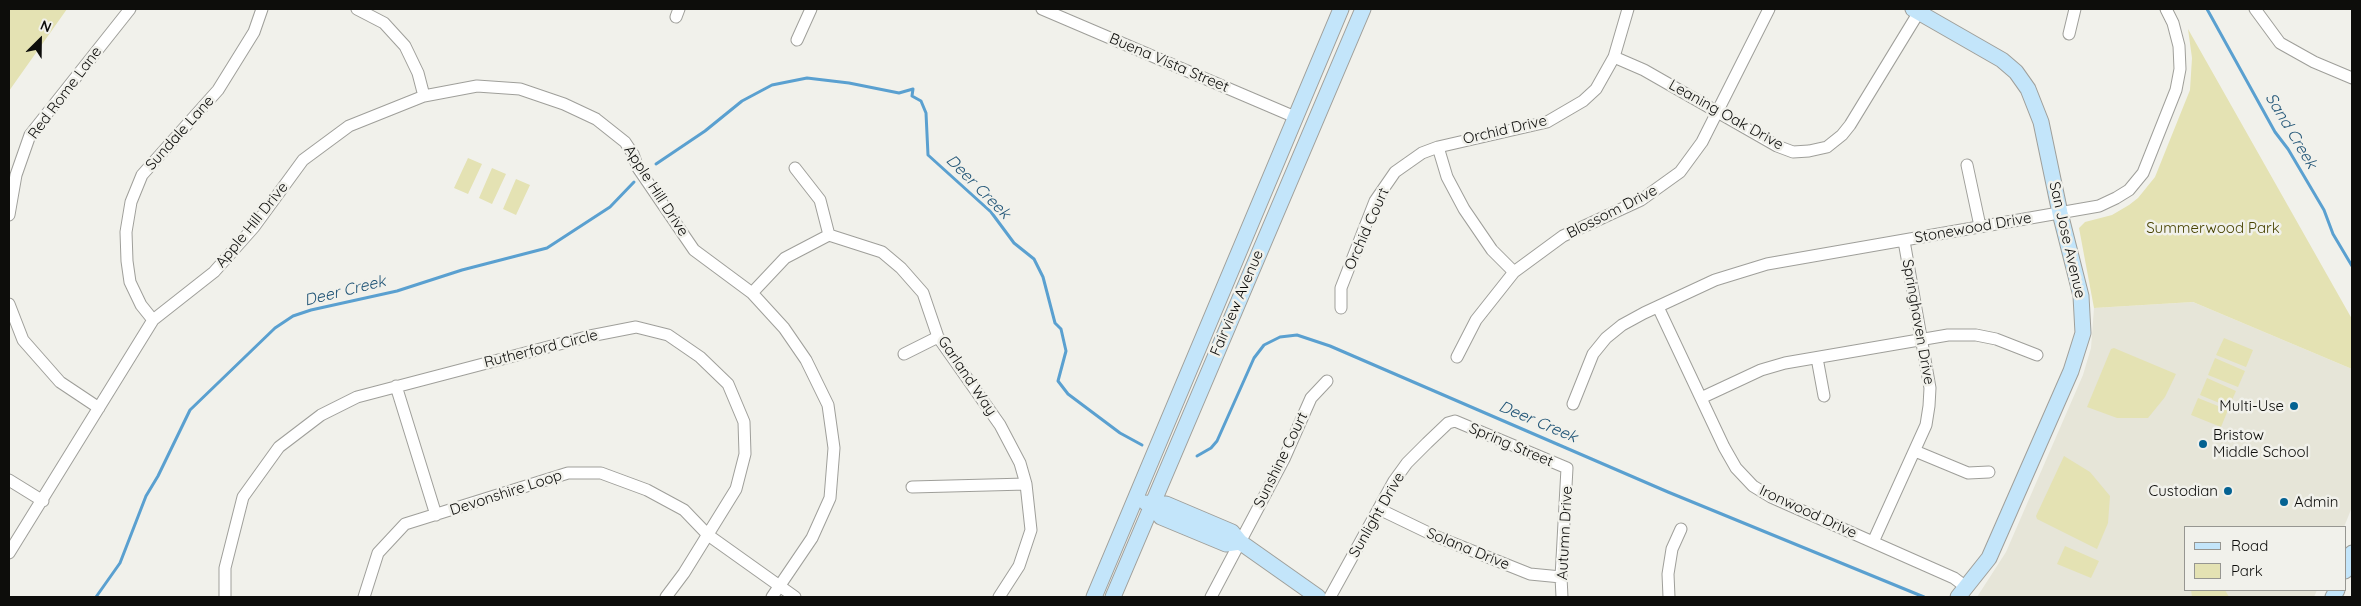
<!DOCTYPE html>
<html>
<head>
<meta charset="utf-8">
<style>
  body { margin:0 }
  #map { position:relative; width:2361px; height:606px; overflow:hidden; background:#f1f1eb; font-family:Quicksand,sans-serif }
  canvas { display:block }
  .frame { position:absolute; inset:0; border:10px solid #0d0d0b; pointer-events:none }
  .legend { position:absolute; left:2184px; top:526px; width:162px; height:65px; box-sizing:border-box; background:#f1f1eb; border:1px solid #969691; margin:0; padding:6px 9px; list-style:none; font-size:15px; color:#0d0d0b }
  .legend li { display:flex; align-items:center; gap:10px; height:25px }
  .legend b { width:25px; border:1px solid #969691 }
  .north { position:absolute; left:15px; top:15px; width:50px; height:50px; -webkit-text-stroke:4px #f1f1eb; paint-order:stroke; rotate:23deg; font-size:14px; font-weight:700; line-height:20px; text-align:center; color:#0d0d0b }
  .north::after { content:''; display:block; margin:auto; width:18px; height:22px; background:#0d0d0b; clip-path:polygon(50% 0,100% 100%,50% 72%,0 100%) }
</style>
</head>
<body>
<div id="map">
<canvas width="2361" height="606"></canvas>
<div class="frame"></div>
<ul class="legend">
<li><b style="height:6px;background:#c3e5fa"></b>Road</li>
<li><b style="height:14px;background:#e4e2b3"></b>Park</li>
</ul>
<div class="north">N</div>
</div>
<script>
const ctx = document.querySelector('canvas').getContext('2d');
ctx.lineJoin = 'round';
function fill(path, color) { ctx.fillStyle = color; ctx.fill(path, 'evenodd'); }
const shape = rows => new Path2D(rows.map(r => 'M' + r).join(''));
function trace(path, color, width, dash) { ctx.strokeStyle = color; ctx.lineWidth = width; ctx.lineCap = dash ? 'butt' : 'round'; ctx.setLineDash(dash || []); ctx.stroke(path); }
function write(font, color, halo, rows, align = 'center') {
  ctx.font = font + ' Quicksand,sans-serif'; ctx.lineWidth = 5; ctx.setLineDash([]); ctx.textBaseline = 'middle'; ctx.strokeStyle = halo; ctx.fillStyle = color; for (const [text, x, y, turn = 0] of rows) {
    ctx.save(); ctx.translate(x, y); ctx.rotate((+turn || 0) * Math.PI / 180); ctx.textAlign = isNaN(turn) ? turn : align; if (halo) ctx.strokeText(text, 0, 0); ctx.fillText(text, 0, 0); ctx.restore();
  }
}
fill(shape([
  [2193,302,2352,369,2352,507,2344,527,2185,527,2185,590,2317,590,2314,597,1977,597,2006,552,2083,375,2091,348,2094,308]
]), '#e6e5d8');
fill(shape([
  [9,9,67,9,9,91],
  [2188,29,2352,319,2352,369,2193,302,2094,308,2079,228,2085,222,2112,215,2129,205,2138,198,2155,177,2190,90,2192,58],
  [468,158,482,164,468,194,454,188],
  [492,168,506,174,492,204,479,198],
  [516,179,530,185,516,215,503,209],
  [2224,338,2253,350,2246,367,2216,355],
  [2114,348,2176,374,2165,397,2148,418,2117,418,2087,407,2111,349],
  [2215,358,2245,371,2238,387,2208,375],
  [2207,378,2236,391,2229,407,2200,395],
  [2198,398,2228,410,2221,427,2191,415],
  [2064,456,2090,472,2110,496,2108,523,2097,549,2037,519,2036,516],
  [2065,546,2099,561,2091,578,2057,564],
  [2191,590,2225,590,2229,597,2192,597]
]), '#e4e2b3');
trace(shape([
  [2207,9,2275,132,2288,149,2324,210,2333,234,2352,266],
  [656,164,705,131,742,101,772,85,807,78,849,83,899,93,913,89,912,96,921,101,926,113,928,155,991,212,1014,243,1034,259,1043,277,1055,323,1061,329,1066,351,1058,381,1068,394,1120,433,1142,445],
  [1197,456,1211,448,1217,441,1254,358,1264,345,1280,337,1297,335,1330,346,1668,492,1924,597],
  [96,597,120,563,146,496,158,476,190,410,275,328,293,316,311,310,397,291,462,270,547,248,610,207,634,182]
]), '#5aa0d0', 3);
const street = shape([
  [357,9,384,23,405,46,418,73,424,96],
  [1042,9,1295,117],
  [2255,9,2280,43,2314,62,2352,78],
  [676,17,679,9],
  [2069,34,2075,9],
  [797,40,811,9],
  [1614,57,1644,70,1777,146,1793,152,1809,151,1827,147,1842,135,1850,125,1919,12],
  [1438,147,1447,177,1464,209,1492,250,1514,272],
  [1967,165,1980,226],
  [795,168,820,200,829,235],
  [9,215,16,175,30,135,130,9],
  [752,293,785,258,829,235,882,252,901,268,923,293,938,337,1000,425,1020,463,1026,484,1031,530,1019,566,999,597],
  [9,304,23,340,60,382,99,408],
  [1658,307,1724,447,1736,468,1753,486,1771,497,1954,578,1966,587],
  [1341,308,1341,288,1375,201,1395,172,1422,153,1438,147,1547,122,1583,101,1596,89,1614,57,1628,9],
  [153,320,141,305,130,282,127,261,126,232,131,202,142,175,218,90,254,32,262,9],
  [904,354,938,337],
  [1457,357,1476,320,1514,272,1563,236,1641,200,1680,172,1702,142,1769,9],
  [1817,358,1824,396],
  [396,386,436,515],
  [1701,398,1761,370,1785,363,1948,335,1976,335,1996,339,2037,355],
  [1573,404,1593,354,1606,338,1622,325,1644,313,1715,280,1767,264,2076,210,2099,206,2116,198,2129,190,2143,173,2176,90,2180,69,2179,46,2173,23,2166,9],
  [1915,451,1968,473,1989,472],
  [9,480,43,501],
  [912,487,1026,484],
  [1379,509,1435,536,1530,574,1561,577],
  [1873,542,1926,425,1929,406,1930,388,1904,241],
  [9,553,153,320,214,272,254,227,303,160,349,126,424,96,477,86,520,89,564,104,596,119,625,142,633,154,638,168,694,250,752,293,784,328,806,360,828,405,834,448,830,498,812,538,772,597],
  [225,597,225,568,243,497,279,447,321,415,357,397,590,336,636,327,668,335,700,357,728,384,744,422,745,454,736,489,684,573,666,597],
  [364,597,378,553,405,524,568,473,601,473,647,490,684,510,708,535,795,597],
  [1211,597,1284,459,1311,398,1327,381],
  [1330,597,1394,481,1407,463,1427,443,1448,423,1455,421,1567,468,1561,577,1562,597],
  [1669,597,1668,574,1672,549,1681,529]
]);
const secondary = shape([
  [1913,9,2002,60,2016,72,2028,89,2041,122,2060,213,2081,296,2083,333,2071,371,1989,558,1958,597],
  [1146,503,1152,506,1161,517,1226,544,1240,542],
  [1152,506,1166,504,1232,532,1240,542,1318,597],
  [2345,571,2352,553],
  [1094,597,1341,9],
  [1113,597,1363,9],
  [2333,597,2337,590]
]);
trace(street, '#9f9f9a', 13);
trace(secondary, '#9f9f9a', 17);
trace(street, '#fff', 11);
trace(secondary, '#c3e5fa', 15);
for (const [x, y, r, color] of [
  [2294,406,5,"#046292"],
  [2203,444,5,"#046292"],
  [2228,491,5,"#046292"],
  [2284,502,5,"#046292"]
]) { const dot = new Path2D(); dot.arc(x, y, r, 0, 2 * Math.PI); ctx.fillStyle = color; ctx.fill(dot); trace(dot, '#f1f1eb', 2); }
write('15px', '#0d0d0b', '#f1f1eb', [
  ["Buena Vista Street",1169,63,23],
  ["Red Rome Lane",65,93,-53],
  ["Leaning Oak Drive",1726,115,29],
  ["Orchid Drive",1505,130,-13],
  ["Sundale Lane",180,133,-48],
  ["Apple Hill Drive",656,191,57],
  ["Blossom Drive",1612,212,-27],
  ["Apple Hill Drive",252,225,-51],
  ["Stonewood Drive",1973,228,-10],
  ["Orchid Court",1367,229,-66],
  ["San Jose Avenue",2067,240,77],
  ["Fairview Avenue",1237,303,-67],
  ["Springhaven Drive",1918,322,80],
  ["Rutherford Circle",541,349,-14],
  ["Garland Way",967,376,56],
  ["Spring Street",1511,445,23],
  ["Sunshine Court",1281,460,-64],
  ["Devonshire Loop",506,493,-18],
  ["Ironwood Drive",1808,512,25],
  ["Sunlight Drive",1377,515,-60],
  ["Autumn Drive",1565,533,-87],
  ["Solana Drive",1468,549,22]
]);
write('15px', '#474301', '#f1f1eb', [
  ["Summerwood Park",2213,228]
]);
write('15px', '#0d0d0b', '#f1f1eb', [
  ["Multi-Use",2284,406],
  ["Bristow",2213,435,"left"],
  ["Middle School",2213,452,"left"],
  ["Custodian",2218,491],
  ["Admin",2294,502,"left"]
], 'right');
write('italic 16px', '#215577', '#f1f1eb', [
  ["Sand Creek",2291,131,59],
  ["Deer Creek",978,187,45],
  ["Deer Creek",345,291,-14],
  ["Deer Creek",1538,422,23]
]);
</script>
</body>
</html>
